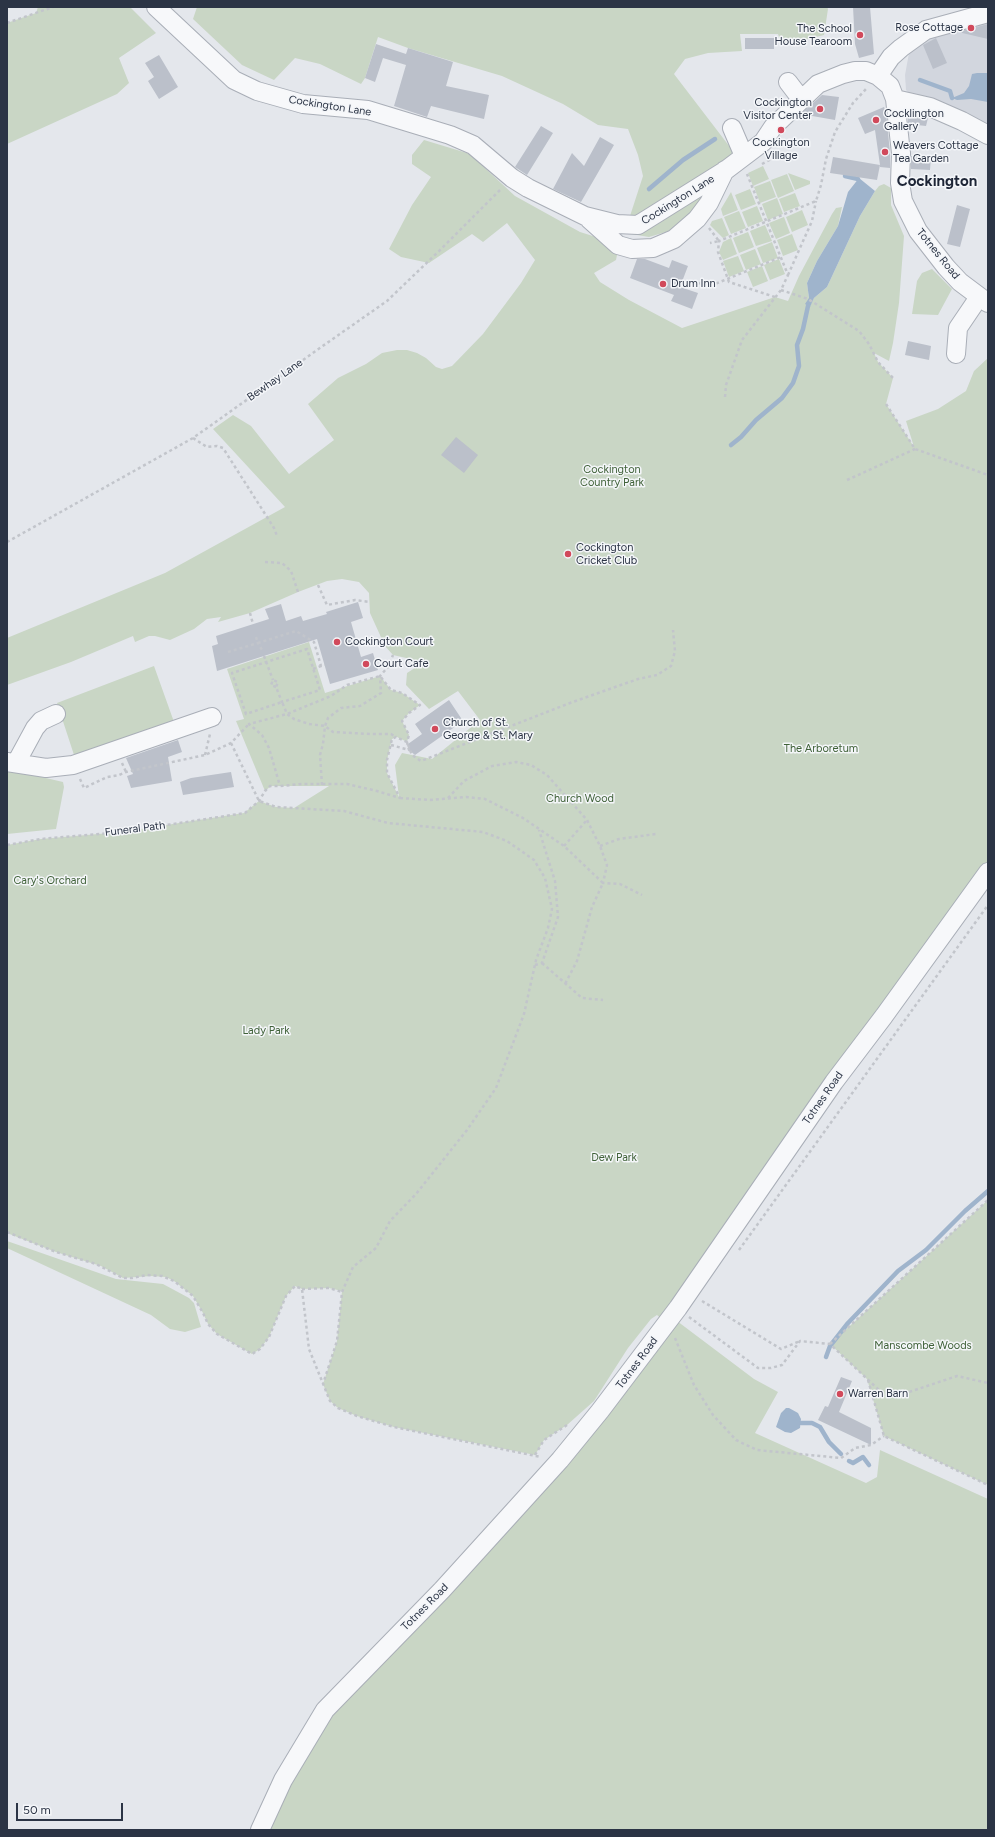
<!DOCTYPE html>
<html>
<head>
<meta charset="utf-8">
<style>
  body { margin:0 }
  #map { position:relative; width:995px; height:1837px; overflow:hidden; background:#e4e7ec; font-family:Figtree,sans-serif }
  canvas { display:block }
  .frame { position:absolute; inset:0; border:8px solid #2b3445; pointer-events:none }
  .scale { position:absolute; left:16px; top:1803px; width:107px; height:18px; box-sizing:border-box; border:2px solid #2b3445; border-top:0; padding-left:5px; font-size:12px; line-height:14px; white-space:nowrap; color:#2b3445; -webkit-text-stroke:3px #f4f6f9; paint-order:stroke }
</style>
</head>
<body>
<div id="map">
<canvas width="995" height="1837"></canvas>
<div class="frame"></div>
<div class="scale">50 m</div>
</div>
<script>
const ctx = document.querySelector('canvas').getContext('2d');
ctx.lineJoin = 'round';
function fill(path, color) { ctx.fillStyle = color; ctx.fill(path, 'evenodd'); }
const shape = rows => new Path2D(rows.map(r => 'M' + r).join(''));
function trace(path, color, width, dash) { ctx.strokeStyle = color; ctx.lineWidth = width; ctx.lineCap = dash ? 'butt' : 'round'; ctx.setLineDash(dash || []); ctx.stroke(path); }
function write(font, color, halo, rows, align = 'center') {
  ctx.font = font + ' Figtree,sans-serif'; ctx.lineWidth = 3; ctx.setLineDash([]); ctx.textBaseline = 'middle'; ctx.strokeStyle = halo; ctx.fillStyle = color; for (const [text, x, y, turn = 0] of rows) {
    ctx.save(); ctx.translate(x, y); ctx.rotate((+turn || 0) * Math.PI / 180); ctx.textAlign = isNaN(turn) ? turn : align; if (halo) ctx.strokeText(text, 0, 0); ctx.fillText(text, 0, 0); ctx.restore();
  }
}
fill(shape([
  [988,19,988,127,912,96,906,90,905,75,909,53,935,35]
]), '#d2d6de');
fill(shape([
  [38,7,130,7,156,33,119,58,129,83,117,94,7,144,7,23,36,13],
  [197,7,827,7,828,9,824,35,782,45,778,34,740,34,742,51,708,53,685,59,674,74,736,155,704,199,676,229,649,237,631,234,630,216,643,176,638,155,628,129,598,125,563,104,502,76,408,48,378,37,365,78,361,84,320,64,295,58,274,80,242,65,193,19],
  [424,140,467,153,473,157,515,196,580,232,596,237,613,247,617,255,616,260,594,273,600,282,629,300,682,328,775,297,788,301,799,276,832,214,836,208,842,207,838,226,817,261,807,283,810,306,814,298,827,287,860,216,875,191,879,186,884,184,891,188,891,205,904,236,899,303,893,343,889,361,874,353,878,362,893,378,886,404,914,447,906,421,938,409,966,391,974,371,988,358,988,872,666,1323,657,1315,651,1319,628,1348,594,1401,567,1425,544,1440,535,1455,394,1427,357,1416,338,1408,330,1401,323,1384,337,1341,342,1291,329,1288,302,1289,295,1286,286,1296,269,1337,260,1349,252,1354,217,1334,208,1324,203,1313,193,1296,174,1281,166,1277,151,1276,123,1278,101,1266,56,1252,7,1233,7,845,41,839,121,832,244,813,259,801,276,807,294,808,329,786,271,786,265,791,236,721,244,719,227,669,309,642,325,693,380,676,391,690,402,693,420,705,409,713,402,721,409,735,407,742,397,737,392,739,387,760,387,773,399,797,395,765,402,753,432,759,480,720,458,691,429,709,406,685,407,673,424,662,393,655,385,646,370,613,369,593,359,582,342,579,327,581,298,592,250,613,218,622,221,617,207,619,194,629,170,640,155,636,149,636,135,642,133,636,71,662,7,685,7,638,165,573,285,507,213,429,233,415,251,426,289,474,334,440,308,404,338,378,366,364,382,353,397,350,407,350,417,353,426,358,436,367,442,369,452,366,483,334,521,283,535,260,507,223,483,242,472,234,429,263,401,257,389,249,412,205,431,177,412,164,412,155],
  [763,166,769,179,753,186,748,173],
  [788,173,810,181,810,184,795,190],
  [787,174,794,191,778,198,771,180],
  [770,181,776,197,760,203,754,187],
  [750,189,756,204,741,210,735,195],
  [731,192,738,210,723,216,721,209],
  [795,193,800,206,784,212,779,199],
  [777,198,783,214,768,220,762,204],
  [757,206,763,221,748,227,742,212],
  [802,210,808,225,792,232,786,217],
  [739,211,746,228,731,234,724,217],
  [784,217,790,233,776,239,769,223],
  [722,218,729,235,723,238,710,225,712,221],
  [765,225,772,241,756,246,750,231],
  [748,232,754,247,739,253,733,238],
  [792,234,798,250,783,256,777,240],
  [731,238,737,254,723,260,719,252,723,242],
  [772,242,778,258,763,263,757,248],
  [755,249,761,264,746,270,740,255],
  [738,256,744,271,729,277,723,261],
  [779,259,785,274,770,280,764,265],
  [762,266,768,281,753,287,747,272],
  [932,269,952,289,938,315,912,314,917,281,922,273],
  [154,666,174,722,75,758,57,703],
  [7,769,63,782,64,787,56,829,7,834],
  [988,1200,988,1485,884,1436,867,1379,830,1344],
  [7,1241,116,1279,163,1284,189,1298,194,1303,201,1327,185,1332,170,1329,151,1315,7,1248],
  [677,1321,754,1379,778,1392,755,1433,866,1483,877,1477,880,1450,988,1499,988,1830,270,1830,285,1787,340,1702,592,1433,631,1386]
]), '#c9d6c5');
fill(shape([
  [977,73,988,73,988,102,971,99,957,100,952,98,964,93,969,86,972,74],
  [859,178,875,191,860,216,827,287,814,298,810,307,805,304,809,298,807,283,817,261,838,226,848,192],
  [786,1408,789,1408,798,1413,801,1419,800,1428,791,1433,785,1432,776,1427,781,1413]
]), '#9fb4cc');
trace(shape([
  [920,80,950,91,952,98],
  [845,176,858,179],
  [649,189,683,160,715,139],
  [731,445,741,437,756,420,782,398,793,383,799,366,797,345,803,329,808,306],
  [826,1357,830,1346,848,1323,898,1271,926,1250,965,1211,988,1191],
  [801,1423,812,1423,820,1427,829,1442,841,1454],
  [849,1461,853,1463,863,1457,869,1465]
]), '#9fb4cc', 4.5);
fill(shape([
  [853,7,870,7,874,54,859,58,855,44],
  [988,24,988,39,958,32],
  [745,38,774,38,774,49,745,49],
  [936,38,947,63,933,69,923,45],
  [376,44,406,54,408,48,453,62,446,86,489,95,484,119,431,106,427,117,394,106,406,65,383,58,375,82,365,78],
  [159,55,178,87,159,99,148,81,154,77,145,63],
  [822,95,839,97,835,120,801,114],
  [884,107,886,112,890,153,890,168,880,167,880,165,877,180,830,173,833,157,880,165,875,130,865,134,858,118],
  [908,113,928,118,926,126,908,124],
  [541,126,553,133,527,175,515,167],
  [600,137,614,145,581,202,553,189,572,153,584,166],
  [911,156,931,156,930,170,911,169],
  [957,205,970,209,960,247,947,244],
  [637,259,645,259,669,268,672,260,688,266,680,287,698,293,692,309,671,301,674,295,630,278],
  [908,341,931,346,929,360,905,355],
  [456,437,478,455,464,473,441,455],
  [358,602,363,618,351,622,361,657,373,653,378,670,330,684,317,639,217,671,212,646,218,644,216,636,269,619,265,609,281,604,286,621,301,616,303,621,327,614,326,612],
  [449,700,463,721,415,755,409,750,408,744,422,734,415,724],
  [178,740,182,752,168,757,172,781,131,788,127,776,133,774,126,758],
  [231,772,234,787,183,795,180,782,191,778],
  [841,1377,852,1381,839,1412,871,1428,871,1445,818,1420,825,1406,828,1407]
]), '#bbc0ca');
const minor = shape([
  [156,7,234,80,257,91,303,104,368,110,450,135,473,145,512,178,528,188,585,216,617,224,638,225,726,170,763,142,773,127,818,84,843,74,855,71,866,71,878,76,890,86,895,99,901,153,900,183,903,201,918,231,946,267,960,282,988,303],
  [878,76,891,57,901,48,926,30,988,13],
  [788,82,801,99],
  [895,99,930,107,962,121,988,135],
  [732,128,744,156],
  [589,219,618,245,632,249,653,248,674,239,697,219,709,203,725,170],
  [956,354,958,328,979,297],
  [7,762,46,768,73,765,212,717],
  [16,763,35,728,41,721,56,714],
  [260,1830,283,1780,325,1710,442,1590,560,1460,600,1411,678,1308,834,1082,884,1016,988,872]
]);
trace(minor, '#a9aeb7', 20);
trace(shape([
  [7,23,53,7],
  [762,164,771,159,773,155],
  [709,228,719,241,710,243],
  [788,275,812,221,816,201],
  [699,283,710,286,781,257],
  [781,290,808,299,859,331,869,344,878,362,893,378],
  [775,297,729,282,718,252,719,241,816,201,821,185,826,159,835,132,853,103,867,88],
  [725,397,726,385,742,340,781,290,788,275,747,174],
  [886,404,915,449,988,475],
  [193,438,207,447,217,446,223,448,274,528,277,536],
  [847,480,915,449],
  [7,542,193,438,327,343,387,301,438,252,502,188],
  [265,562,282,563,291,571,298,592],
  [318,585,327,605,355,600,370,602],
  [250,613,253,624],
  [256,637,258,643,296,631,314,642,321,666,325,665],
  [228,652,258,643,262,650],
  [264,656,273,680],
  [313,669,321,666],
  [276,687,271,685,273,680,278,682,276,687,282,702,320,690,307,649,232,673,246,714,282,702,287,714,294,719,309,724,325,726,333,732,370,734,391,734,396,737],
  [231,743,259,801,276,807,344,811,388,823,483,832,507,841,534,860,545,878,552,909,548,928,536,960,524,1014,496,1088,467,1130,416,1194,390,1221,376,1248,353,1267,342,1292,337,1341,323,1384],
  [391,745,409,750,407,742,412,755,421,761,570,703,638,679,657,675,671,666,675,651,673,630],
  [205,755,210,734],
  [122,763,126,772],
  [80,779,84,788,107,777,119,775,126,772,205,755,231,743,249,724],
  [322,785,320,755,323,744,325,726,328,718,341,708,360,706,381,693,380,676,388,667,393,655],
  [400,798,430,800,466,797,485,799,523,818,564,846,603,883,592,907,577,961,565,984],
  [448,798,464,781,492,766,516,762,531,765,547,775,587,820,600,846,607,865,603,883,620,884,642,895],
  [7,845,41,839,121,832,245,813,259,801,265,791,270,786,280,786,302,784,347,784,377,791,400,798,387,773,387,760,392,739,396,737,407,742,409,735,402,721,409,713,420,705,402,693,391,690,380,676,347,685,331,696,287,714,249,724,262,735,269,748,280,786],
  [564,846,587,820],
  [600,846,619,839,656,834],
  [542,963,582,998,603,1000],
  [535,965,542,963,558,917,555,881,539,830],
  [7,1232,56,1252,96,1264,123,1278,132,1278,147,1275,162,1276,174,1281,193,1296,203,1313,208,1324,217,1334,252,1354,260,1349,269,1337,286,1296,295,1286,302,1289,309,1349,330,1401,338,1408,357,1416,394,1427,541,1457],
  [739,1250,988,905],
  [302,1289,329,1288,342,1292],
  [702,1301,781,1349,800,1341],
  [689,1317,758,1368,771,1368,782,1365,800,1341,830,1344,880,1391,889,1396,906,1393,957,1376,988,1383],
  [675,1338,694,1385,713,1415,736,1440,757,1450,841,1458,855,1448,871,1445,884,1436],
  [830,1344,988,1200],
  [868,1380,884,1436,988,1485],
  [535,1455,544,1440,567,1425]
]), '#c2c5cb', 2.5, [3, 3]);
trace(minor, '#f7f8fa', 18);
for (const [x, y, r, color] of [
  [971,28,4,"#d1495b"],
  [860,35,4,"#d1495b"],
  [820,109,4,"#d1495b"],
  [876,120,4,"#d1495b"],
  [781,130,4,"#d1495b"],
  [885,152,4,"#d1495b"],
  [663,284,4,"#d1495b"],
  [568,554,4,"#d1495b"],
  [337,642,4,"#d1495b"],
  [366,664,4,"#d1495b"],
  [435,729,4,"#d1495b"],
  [840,1394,4,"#d1495b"]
]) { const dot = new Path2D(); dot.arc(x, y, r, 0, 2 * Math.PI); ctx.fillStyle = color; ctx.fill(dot); trace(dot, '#f4f6f9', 1.5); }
write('11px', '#2b3445', '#f4f6f9', [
  ["Rose Cottage",963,28,"right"],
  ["The School",852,29,"right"],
  ["House Tearoom",852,42,"right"],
  ["Cockington",812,103,"right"],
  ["Visitor Center",812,116,"right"],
  ["Cocklington",884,114],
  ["Gallery",884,127],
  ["Cockington",781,143,"center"],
  ["Village",781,156,"center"],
  ["Weavers Cottage",893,146],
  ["Tea Garden",893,159],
  ["Drum Inn",671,284],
  ["Cockington",576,548],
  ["Cricket Club",576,561],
  ["Cockington Court",345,642],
  ["Court Cafe",374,664],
  ["Church of St.",443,723],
  ["George & St. Mary",443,736],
  ["Warren Barn",848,1394]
], 'left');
write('11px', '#2b3445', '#f4f6f9', [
  ["Cockington Lane",330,106,9],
  ["Cockington Lane",678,200,-32],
  ["Totnes Road",938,254,51],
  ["Bewhay Lane",275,380,-35],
  ["Funeral Path",135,829,-7],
  ["Totnes Road",823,1098,-55],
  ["Totnes Road",637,1363,-53],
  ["Totnes Road",425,1607,-45]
]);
write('11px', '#3f6138', '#f4f6f9', [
  ["Cockington",612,470],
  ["Country Park",612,483],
  ["The Arboretum",821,749],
  ["Church Wood",580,799],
  ["Cary's Orchard",50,881],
  ["Lady Park",266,1031],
  ["Dew Park",614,1158],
  ["Manscombe Woods",923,1346]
]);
write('bold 15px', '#1d2536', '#f4f6f9', [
  ["Cockington",937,182]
]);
</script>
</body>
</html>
